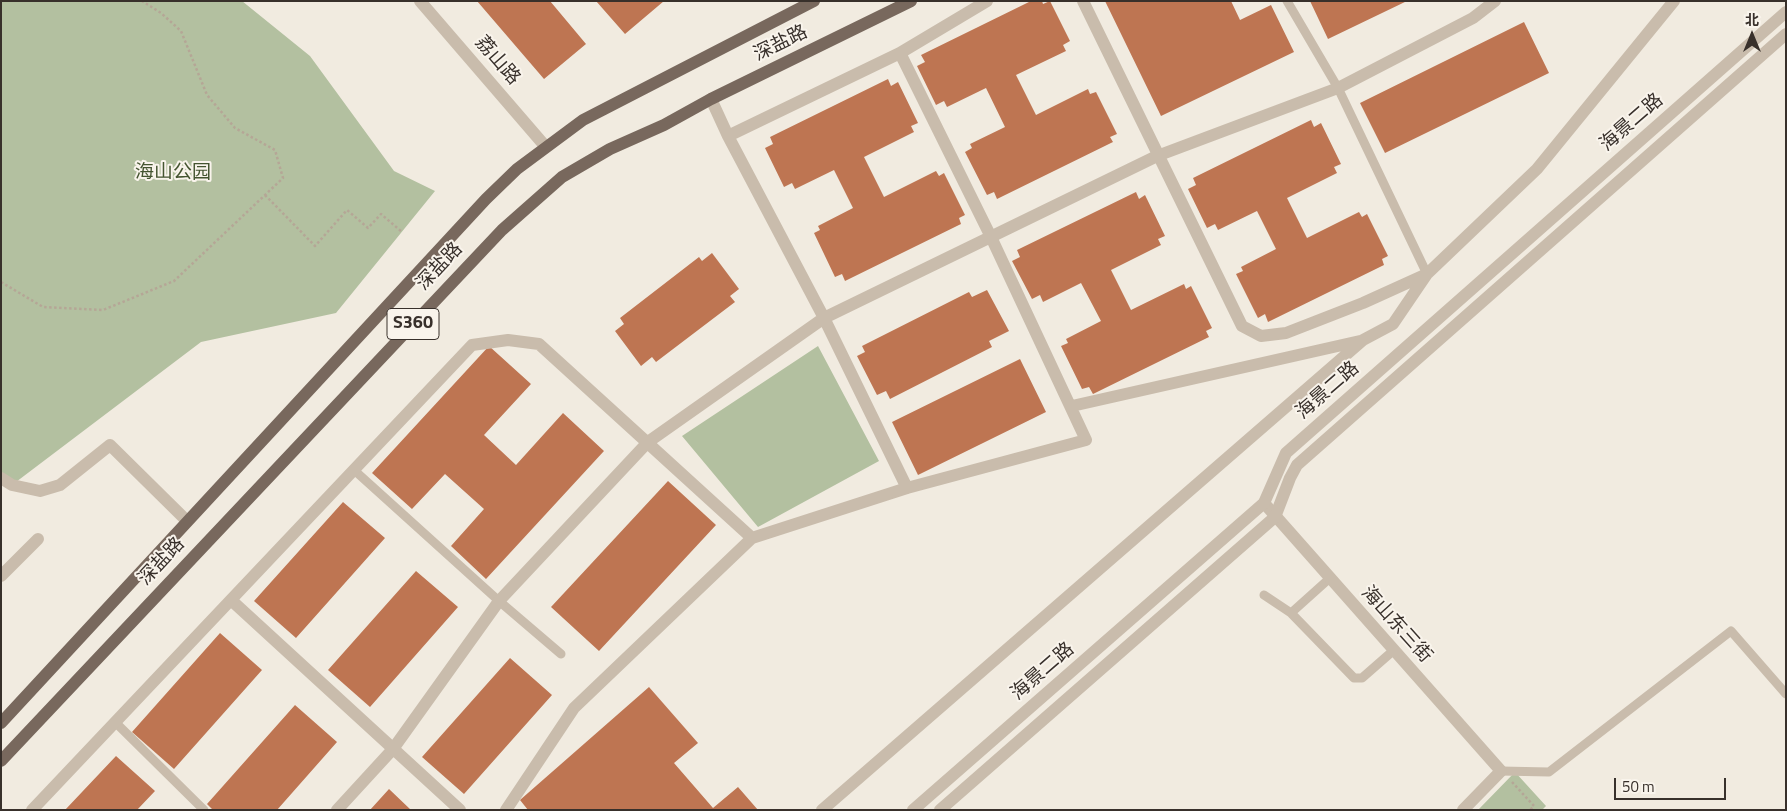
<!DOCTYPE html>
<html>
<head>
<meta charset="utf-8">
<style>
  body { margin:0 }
  #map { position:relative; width:1787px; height:811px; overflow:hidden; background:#f1ebe0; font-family:"Titillium Web","Noto Sans SC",sans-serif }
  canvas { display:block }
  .frame { position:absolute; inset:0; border:2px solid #38302b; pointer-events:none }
  .north { position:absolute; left:1727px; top:10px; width:50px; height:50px; -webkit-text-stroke:4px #f9f4ec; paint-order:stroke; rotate:0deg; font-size:14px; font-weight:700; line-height:20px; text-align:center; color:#38302b }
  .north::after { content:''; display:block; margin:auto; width:18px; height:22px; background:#38302b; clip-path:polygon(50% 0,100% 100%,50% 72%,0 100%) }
  .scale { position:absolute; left:1614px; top:778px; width:112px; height:22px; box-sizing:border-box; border:2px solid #38302b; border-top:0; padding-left:6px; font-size:15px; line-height:18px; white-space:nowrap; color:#38302b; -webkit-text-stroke:4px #f9f4ec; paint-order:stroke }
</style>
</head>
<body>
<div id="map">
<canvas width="1787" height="811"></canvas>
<div class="frame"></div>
<div class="north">北</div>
<div class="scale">50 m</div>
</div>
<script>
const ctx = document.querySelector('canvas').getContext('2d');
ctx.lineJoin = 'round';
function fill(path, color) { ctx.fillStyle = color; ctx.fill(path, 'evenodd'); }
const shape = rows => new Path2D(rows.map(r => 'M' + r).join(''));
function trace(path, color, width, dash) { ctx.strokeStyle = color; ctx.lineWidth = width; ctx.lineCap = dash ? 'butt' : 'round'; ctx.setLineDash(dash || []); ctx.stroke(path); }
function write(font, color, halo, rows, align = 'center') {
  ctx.font = font + ' "Titillium Web","Noto Sans SC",sans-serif'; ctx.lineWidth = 4; ctx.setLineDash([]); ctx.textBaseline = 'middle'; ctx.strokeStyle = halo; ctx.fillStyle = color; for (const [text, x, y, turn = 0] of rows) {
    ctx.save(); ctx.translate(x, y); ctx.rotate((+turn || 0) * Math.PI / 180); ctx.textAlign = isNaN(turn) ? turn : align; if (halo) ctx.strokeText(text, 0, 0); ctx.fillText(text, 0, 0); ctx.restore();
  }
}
fill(shape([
  [1,1,242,1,310,56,394,171,435,191,336,313,201,342,12,485,1,478],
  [818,346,879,461,758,527,682,436],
  [1515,772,1546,806,1542,810,1478,810]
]), '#b3c0a0');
fill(shape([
  [477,1,550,1,586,44,544,79],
  [596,1,664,1,625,34],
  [1031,1,1042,1,1043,4,1050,1,1070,41,1063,45,1066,51,1016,75,1036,115,1088,89,1090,94,1096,92,1117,134,1110,137,1113,142,997,199,994,192,987,195,965,152,972,148,970,144,1005,127,986,88,947,107,944,101,936,105,917,66,925,62,921,55],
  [1105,1,1231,1,1240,20,1271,5,1294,52,1161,116],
  [1310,1,1407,1,1328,39],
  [1524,22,1549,73,1385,153,1360,103],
  [888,79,891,86,898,82,918,123,911,126,914,132,864,157,884,197,936,171,939,176,944,173,965,215,959,218,961,224,845,281,842,274,835,277,814,233,820,230,818,226,853,208,834,170,795,189,792,183,784,187,765,148,773,144,770,137],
  [1311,120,1314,127,1321,123,1341,164,1334,167,1337,173,1287,198,1307,238,1359,212,1362,217,1367,214,1388,256,1382,259,1384,265,1268,322,1265,314,1258,318,1236,274,1243,271,1241,267,1276,249,1257,211,1218,230,1215,224,1207,228,1188,189,1196,185,1193,178],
  [1136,192,1139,199,1145,195,1165,236,1158,239,1161,245,1111,270,1131,310,1184,284,1186,289,1191,286,1212,328,1206,331,1209,337,1093,394,1089,387,1082,389,1061,346,1068,343,1066,339,1101,321,1081,283,1043,302,1040,295,1032,299,1012,261,1020,257,1017,250],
  [712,253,739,289,730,296,735,302,656,362,652,357,641,366,615,331,624,324,620,318,699,257,702,261],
  [987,290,1009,331,989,341,992,347,890,399,886,391,877,395,857,356,865,352,862,346,969,292,972,297],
  [489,346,531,384,484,435,516,465,563,413,604,451,486,579,451,546,484,509,445,474,412,509,372,473],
  [1020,359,1046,412,918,475,892,422],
  [668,481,716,525,599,651,551,607],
  [343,502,385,538,296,638,254,601],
  [416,571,458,607,370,707,328,670],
  [220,633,262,670,174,769,132,732],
  [510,658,552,695,464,794,422,757],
  [649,687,698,743,674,763,713,808,738,787,758,810,528,810,520,800],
  [295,705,337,742,277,810,213,810,207,804],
  [116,756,155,791,137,810,65,810],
  [389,789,411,810,370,810]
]), '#be7552');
trace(shape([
  [265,195,315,246,347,210,368,228,381,214,402,232],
  [1,282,43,307,103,310,174,281,283,178,275,150,235,128,207,95,181,31,161,13,142,1],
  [1512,782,1534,806,1530,810]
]), '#b5a696', 2.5, [2.5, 2.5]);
trace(shape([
  [1287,1,1338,88,1427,274],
  [354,470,499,601,561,654],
  [1330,578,1291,613,1354,678,1362,678,1394,650],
  [1264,595,1291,613],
  [115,722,204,810],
  [1501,771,1549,772,1731,631,1786,694]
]), '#c9bcac', 9);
trace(shape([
  [1083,1,1242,326,1261,336,1286,333,1363,303,1427,274,1537,169,1674,1],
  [711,99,728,136,824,318,907,488],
  [728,136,900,53,987,1],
  [1072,406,1360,341],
  [1,478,12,485,40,491,60,485,110,445,187,521],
  [1264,503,1501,771,1463,810],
  [1,576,38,539],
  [231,600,460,810],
  [32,810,472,345,508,340,539,344,752,538],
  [337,810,393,749,499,601,648,442,824,318,1157,156,1338,88,1473,18,1495,1],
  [506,810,574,708,752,538,907,488,1086,440,991,237,900,53],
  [822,810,1363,340,1393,324,1427,274]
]), '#c9bcac', 12);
trace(shape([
  [420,1,545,146],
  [913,810,1264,503,1286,453,1786,12],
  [940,810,1275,517,1290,478,1297,465,1786,34]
]), '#c9bcac', 12);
trace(shape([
  [1,723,486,199,517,169,583,120,814,1],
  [1,761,502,230,562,177,610,149,664,125,711,99,911,1]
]), '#78685d', 12);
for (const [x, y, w] of [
  [413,324,52]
]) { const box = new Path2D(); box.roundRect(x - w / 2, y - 15.5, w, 31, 4); ctx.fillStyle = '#f9f4ec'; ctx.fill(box); trace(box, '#38302b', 1); }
write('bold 18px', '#38302b', null, [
  ["S360",413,324]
]);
write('19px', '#38302b', '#f9f4ec', [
  ["深盐路",781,44,-26],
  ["荔山路",497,61,49],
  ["海景二路",1632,123,-41],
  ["深盐路",440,267,-47],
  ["海景二路",1328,391,-41],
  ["深盐路",162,562,-47],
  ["海山东三街",1396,625,48],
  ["海景二路",1043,672,-41]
]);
write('19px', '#445430', '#f9f4ec', [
  ["海山公园",173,173]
]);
</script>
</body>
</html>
